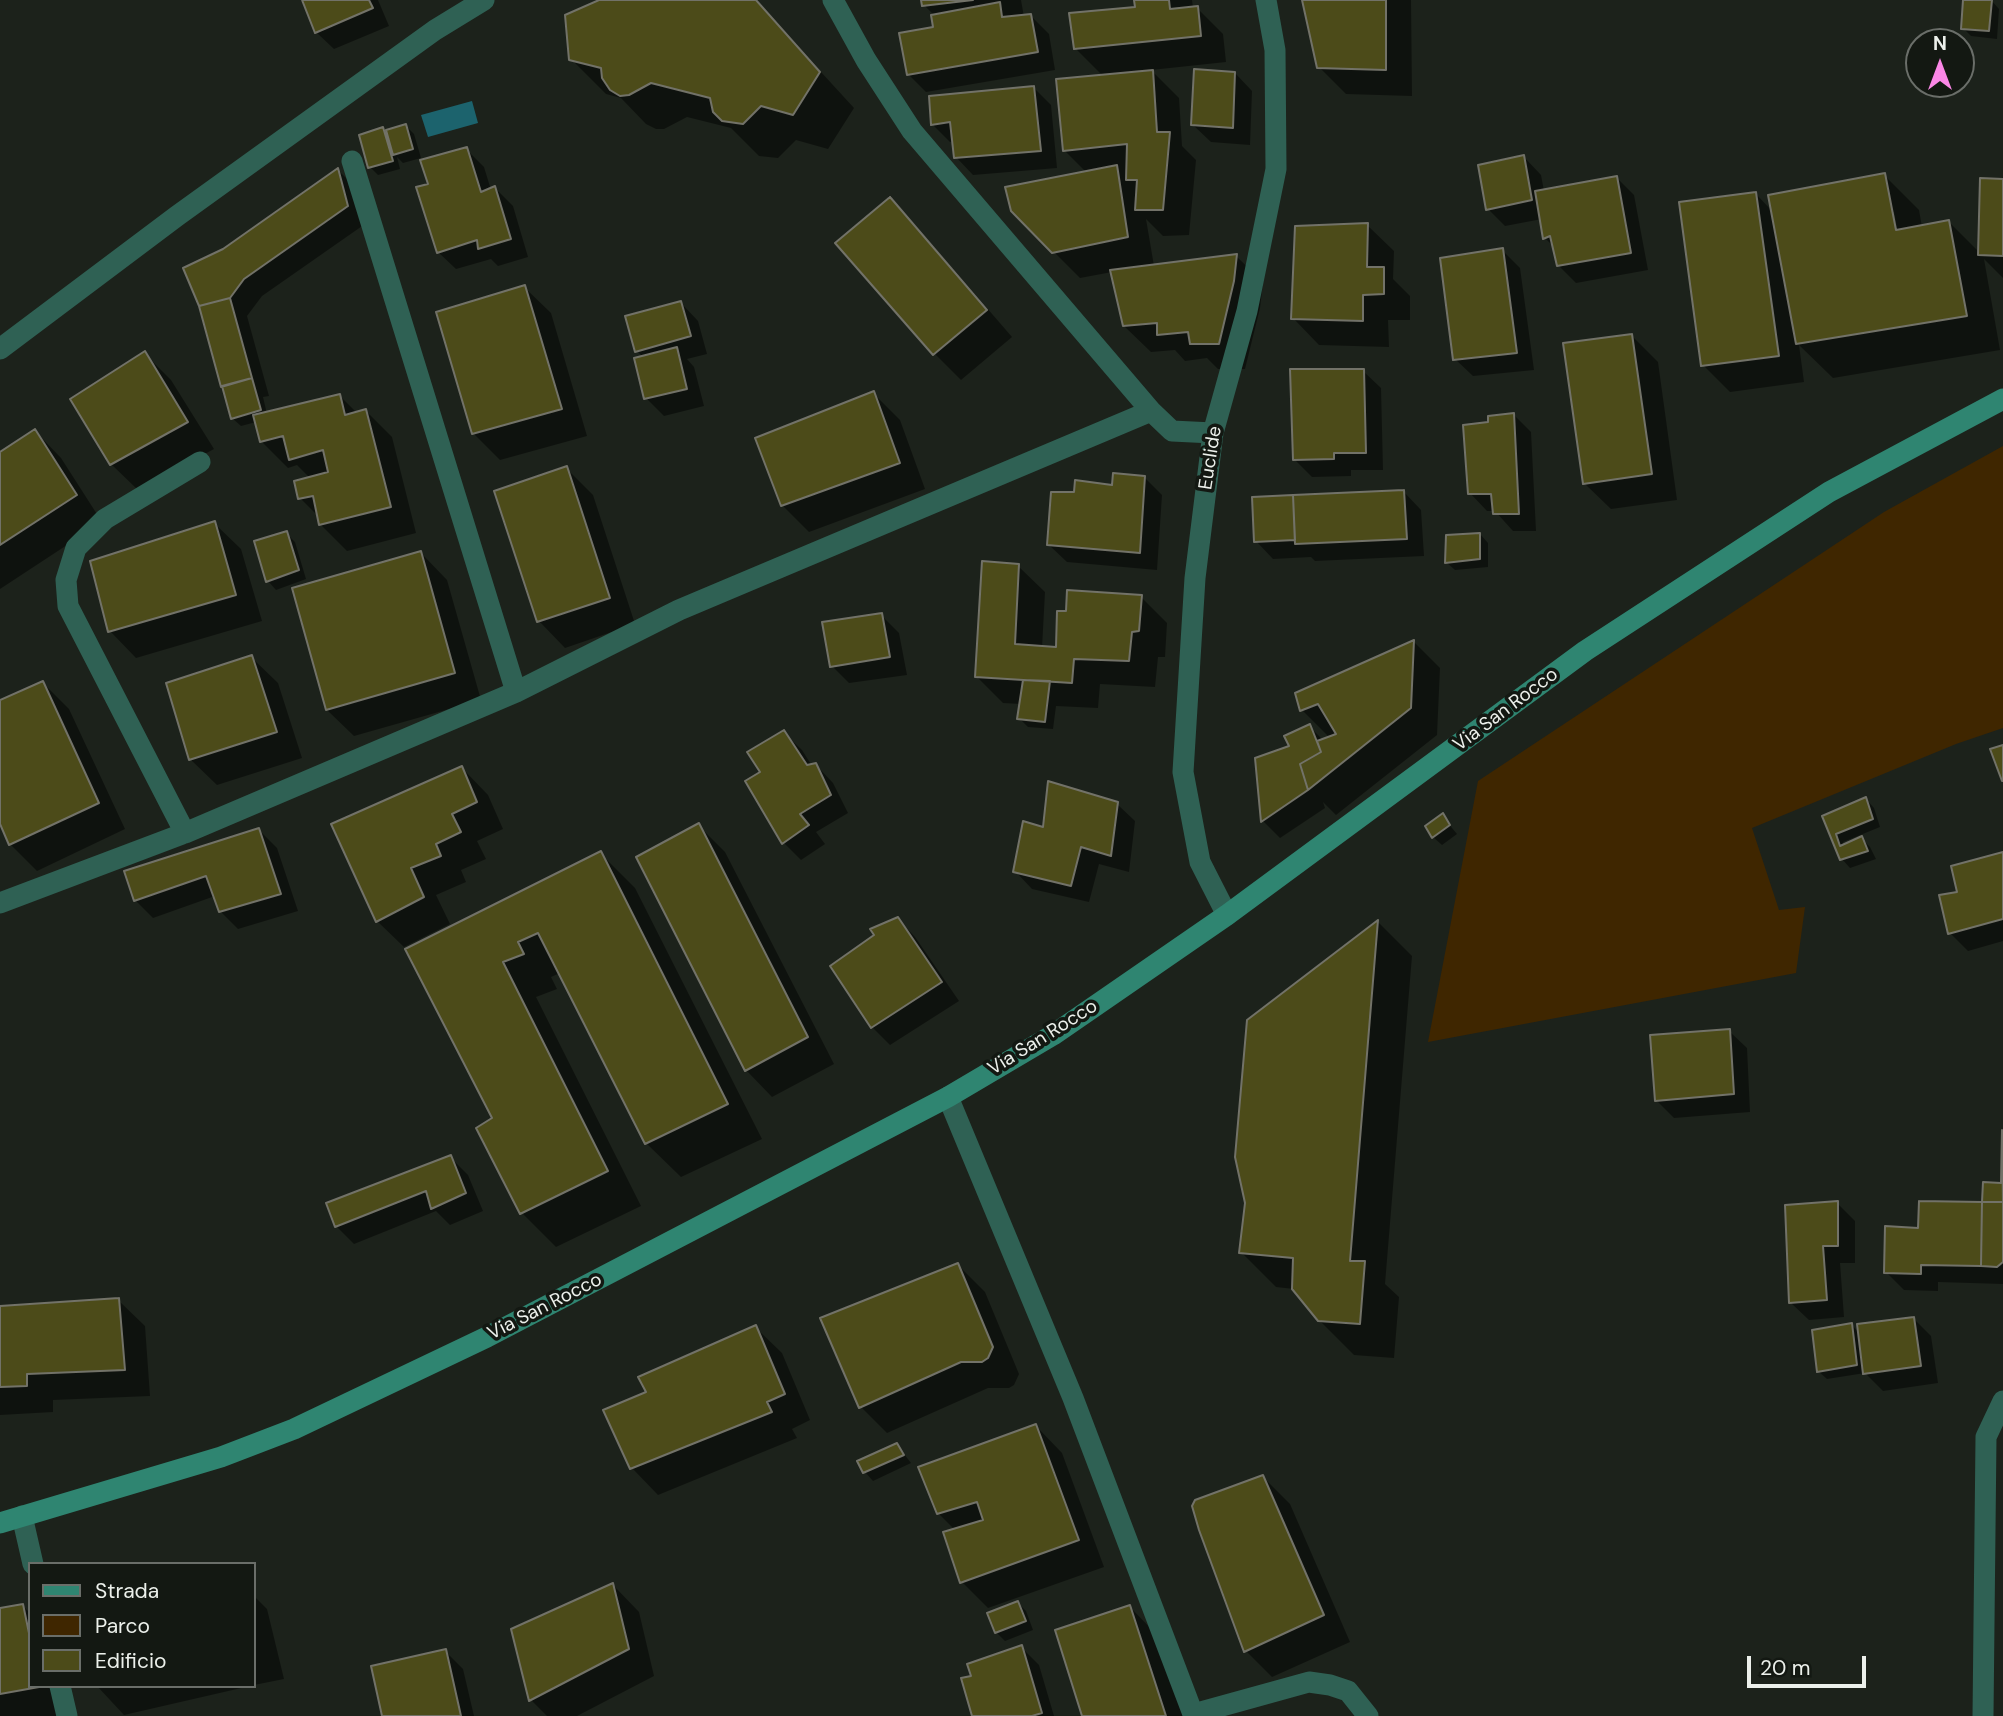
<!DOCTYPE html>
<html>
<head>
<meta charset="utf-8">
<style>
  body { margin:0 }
  #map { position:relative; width:2003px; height:1716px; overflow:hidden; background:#1c221b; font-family:"DM Sans",sans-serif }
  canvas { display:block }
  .legend { position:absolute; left:28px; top:1562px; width:228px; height:126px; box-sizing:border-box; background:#131812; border:2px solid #6a6e69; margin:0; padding:9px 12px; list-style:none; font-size:21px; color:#ecf0eb }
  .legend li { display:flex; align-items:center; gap:14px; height:35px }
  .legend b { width:35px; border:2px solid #6a6e69 }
  .north { position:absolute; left:1905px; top:28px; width:70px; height:70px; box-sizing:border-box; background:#131812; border:2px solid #6a6e69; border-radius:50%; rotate:0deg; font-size:19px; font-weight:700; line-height:28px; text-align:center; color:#ecf0eb }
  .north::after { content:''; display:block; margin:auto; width:24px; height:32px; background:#fa87e6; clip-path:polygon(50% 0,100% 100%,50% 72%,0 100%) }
  .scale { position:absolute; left:1747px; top:1656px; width:119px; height:32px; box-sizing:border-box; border:4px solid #ecf0eb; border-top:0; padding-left:9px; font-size:21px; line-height:24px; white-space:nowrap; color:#ecf0eb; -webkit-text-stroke:5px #131812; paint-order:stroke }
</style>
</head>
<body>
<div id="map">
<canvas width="2003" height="1716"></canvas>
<ul class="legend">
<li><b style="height:9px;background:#2f8571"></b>Strada</li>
<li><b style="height:19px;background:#3f2600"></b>Parco</li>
<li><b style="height:19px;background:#4c4b19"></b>Edificio</li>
</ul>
<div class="north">N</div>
<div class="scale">20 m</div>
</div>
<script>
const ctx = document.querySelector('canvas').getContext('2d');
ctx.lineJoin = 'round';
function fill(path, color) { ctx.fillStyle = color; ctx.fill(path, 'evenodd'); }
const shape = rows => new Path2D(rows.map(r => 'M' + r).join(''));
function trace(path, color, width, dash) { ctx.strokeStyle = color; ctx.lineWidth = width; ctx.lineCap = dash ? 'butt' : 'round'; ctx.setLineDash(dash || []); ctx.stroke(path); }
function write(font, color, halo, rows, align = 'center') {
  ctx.font = font + ' "DM Sans",sans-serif'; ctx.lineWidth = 7; ctx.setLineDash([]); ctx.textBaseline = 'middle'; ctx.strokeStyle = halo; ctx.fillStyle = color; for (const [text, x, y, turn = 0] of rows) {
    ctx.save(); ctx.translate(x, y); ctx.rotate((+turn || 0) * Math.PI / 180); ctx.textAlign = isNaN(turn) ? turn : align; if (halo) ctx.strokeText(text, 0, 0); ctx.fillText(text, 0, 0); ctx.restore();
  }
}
fill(shape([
  [2003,446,2003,728,1956,744,1752,828,1779,910,1805,907,1796,973,1428,1042,1478,781,1884,512]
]), '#3f2600');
fill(shape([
  [472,101,478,123,428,137,421,115]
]), '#1c636d');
fill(shape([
  [304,0,378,0,389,26,334,49,316,32],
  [603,0,755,0,854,108,828,149,796,140,778,158,759,156,731,128,687,117,664,129,656,129,646,124,621,98,606,94,571,59],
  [923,0,1021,0,1024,17,1031,16,1049,34,1055,70,926,92,908,74,935,28,933,14,924,5],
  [1136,0,1192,0,1193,8,1197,8,1223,34,1226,62,1151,70,1179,98,1182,146,1196,160,1189,235,1163,236,1146,219,1154,266,1236,256,1263,282,1260,308,1245,369,1218,369,1207,358,1185,361,1175,350,1151,352,1124,326,1112,272,1080,278,1012,210,1087,173,1064,150,1103,76,1075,48,1137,8],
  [1304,0,1411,0,1412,96,1346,94,1319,67],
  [1965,0,1991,0,1999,9,1997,39,1971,36,1963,28],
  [1235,73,1252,91,1250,145,1211,142,1193,125],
  [1033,87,1051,105,1057,168,973,175,956,157,954,142,950,142,933,125],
  [406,126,414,134,421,158,403,163,397,157,400,169,378,175,370,167,383,129,385,132],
  [466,149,484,167,491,190,495,188,513,206,528,257,498,266,491,259,456,269,438,252,430,185],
  [1524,157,1541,175,1544,191,1617,178,1634,195,1648,270,1576,283,1558,265,1555,248,1545,238,1542,219,1505,226,1488,209],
  [338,170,355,187,365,224,262,296,247,316,269,396,263,397,267,414,340,396,357,413,366,411,392,437,416,533,347,551,321,525,320,518,300,498,310,478,297,465,288,468,262,442,256,422,241,426,232,418,224,250],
  [1884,175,1919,210,1922,227,1949,222,1980,253,2003,181,2003,278,1984,259,2000,350,1833,378,1799,345,1804,382,1730,392,1703,365,1756,194,1773,212],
  [1890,212,1894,212,1899,238,1896,238],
  [890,199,916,226,1012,337,961,380,935,354,838,243],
  [1367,225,1394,251,1393,279,1410,296,1410,320,1388,320,1389,347,1319,345,1293,318],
  [1502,250,1520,268,1534,370,1473,376,1455,359],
  [524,287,551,313,587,436,500,460,474,434,438,314],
  [681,303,698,321,707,354,687,359,694,367,704,406,664,416,646,398,643,357,637,351],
  [1632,336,1658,362,1677,500,1611,509,1584,483],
  [144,353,171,380,214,449,138,490,111,464],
  [1363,371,1381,388,1383,470,1351,470,1351,476,1312,477,1294,459],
  [873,393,900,420,925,489,809,532,782,505],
  [1513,414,1531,432,1536,531,1513,531,1495,511,1487,511,1470,493,1490,423],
  [35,431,61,458,102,522,0,589,0,454],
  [566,468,593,495,635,624,565,648,539,621],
  [1144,477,1162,495,1157,570,1067,562,1049,545,1075,493,1114,487],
  [1404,492,1421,510,1424,556,1315,561,1311,557,1273,559,1256,541],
  [214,523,241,549,262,621,136,658,110,631],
  [286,533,295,542,306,579,276,590,268,581,256,542],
  [1480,534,1488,543,1488,567,1455,570,1446,562],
  [421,553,447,580,481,700,354,736,327,710],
  [1018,566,1045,592,1042,648,1057,649,1141,597,1167,623,1165,657,1158,657,1155,687,1100,684,1098,708,1056,706,1053,729,1028,727,1019,718,1021,704,1003,703,977,677],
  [881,615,899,633,907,675,849,683,832,666],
  [1414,642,1440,668,1437,735,1336,815,1323,802,1325,808,1280,838,1263,821,1257,759,1292,747,1309,726,1323,740,1330,738,1302,710],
  [251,657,278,683,302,758,217,785,190,759],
  [43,683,69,709,125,829,37,871,10,844,0,819,0,702],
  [784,733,802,750,812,766,816,765,833,783,848,813,816,832,825,844,801,860,784,843,762,773],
  [462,768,488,795,503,829,477,841,486,859,461,870,466,882,436,895,450,924,404,947,377,921],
  [1866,799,1874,808,1880,827,1843,842,1844,846,1862,839,1870,847,1876,859,1850,868,1842,859,1824,817],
  [1117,804,1135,821,1129,872,1099,864,1089,902,1032,889,1015,871,1044,829],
  [1442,816,1457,834,1442,845,1433,837],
  [698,825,725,852,834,1064,772,1097,746,1070],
  [259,830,277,848,298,911,238,929,220,911,215,896,153,918,135,900],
  [600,853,635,888,762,1139,681,1177,646,1143,560,973,551,977,557,989,536,997,641,1206,556,1247,522,1213,495,1119,408,949],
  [2003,854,2003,941,1968,951,1950,933,1959,894],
  [898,919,915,937,959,1001,890,1045,872,1027],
  [1378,922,1412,956,1385,1284,1399,1297,1394,1358,1354,1355,1319,1320,1294,1289,1276,1287,1241,1252,1247,1203,1249,1021],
  [1729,1031,1747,1048,1750,1112,1674,1118,1656,1100],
  [450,1157,468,1175,483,1211,450,1225,436,1211,354,1244,336,1226],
  [1984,1184,2003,1185,2003,1284,1938,1282,1938,1291,1904,1290,1886,1272,1920,1230,1984,1204],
  [1837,1203,1855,1221,1855,1263,1840,1263,1844,1317,1809,1320,1791,1303],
  [958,1265,985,1292,1019,1374,1014,1385,1009,1388,988,1388,887,1433,861,1407],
  [118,1300,145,1326,150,1396,53,1400,53,1412,0,1415,0,1308],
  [1914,1319,1931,1336,1938,1383,1883,1391,1865,1373,1827,1379,1818,1371,1852,1325,1860,1334],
  [755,1327,782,1353,810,1420,792,1429,797,1438,658,1495,632,1468,648,1393],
  [1036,1426,1062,1453,1104,1567,988,1608,962,1582,955,1530,938,1513],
  [897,1445,911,1463,873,1481,865,1472],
  [1263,1477,1290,1504,1350,1642,1272,1677,1246,1651],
  [613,1585,639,1612,654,1676,577,1716,547,1716,531,1700],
  [254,1596,267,1609,284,1679,254,1685],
  [1018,1603,1026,1611,1033,1630,1005,1641,996,1632],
  [23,1606,30,1613,30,1686,66,1686,72,1716,0,1716,0,1610],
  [1130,1607,1156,1634,1183,1716,1084,1716],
  [1021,1647,1039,1665,1054,1716,973,1716,973,1677],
  [445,1651,463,1669,474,1716,384,1716],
  [97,1686,250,1686,124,1715]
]), '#0007');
const building = shape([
  [302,0,369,0,373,8,315,33,302,0],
  [599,0,756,0,820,72,793,115,761,106,743,124,722,121,713,112,710,98,651,83,629,95,620,96,610,90,602,78,601,68,569,60,565,15,599,0],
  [921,0,973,0,922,6,921,0],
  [1134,0,1169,0,1170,9,1198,6,1201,36,1074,49,1069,13,1135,7,1134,0],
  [1302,0,1386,0,1386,70,1317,68,1302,0],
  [1963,0,1992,0,1989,31,1961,29,1963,0],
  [1000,2,1002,17,1031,14,1038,52,907,75,899,33,933,27,931,15,1000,2],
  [1194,69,1235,72,1233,128,1191,125,1194,69],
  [1153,70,1157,132,1170,132,1163,210,1135,210,1137,180,1126,180,1127,144,1063,151,1056,79,1153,70],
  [1034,86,1041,151,954,158,950,122,931,125,929,96,1034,86],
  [406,124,413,149,393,155,386,130,406,124],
  [383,127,393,161,368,168,359,135,383,127],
  [467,147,481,192,495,186,511,239,478,249,477,240,437,253,416,187,428,184,420,160,467,147],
  [1524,155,1532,200,1486,210,1478,165,1524,155],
  [1117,165,1128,237,1052,253,1011,211,1005,187,1117,165],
  [338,168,348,206,244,279,230,298,199,306,183,268,223,249,338,168],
  [1885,173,1896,230,1949,220,1967,316,1796,344,1768,195,1885,173],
  [1617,176,1631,253,1557,266,1550,236,1543,239,1535,191,1617,176],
  [1980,178,2003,179,2003,256,1978,255,1980,178],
  [1756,192,1779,356,1701,366,1679,202,1756,192],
  [890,197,987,310,933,355,835,243,890,197],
  [1368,223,1367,267,1384,267,1384,294,1363,295,1363,321,1291,319,1295,226,1368,223],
  [1503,248,1517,353,1453,360,1440,258,1503,248],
  [1237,254,1234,281,1219,344,1190,344,1188,332,1157,335,1157,323,1123,326,1110,270,1237,254],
  [525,285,562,409,472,434,436,312,525,285],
  [230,298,252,378,221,387,199,306,230,298],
  [681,301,691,336,635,352,625,316,681,301],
  [1632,334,1652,474,1583,484,1563,343,1632,334],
  [677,347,687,389,644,399,634,358,677,347],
  [145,351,188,422,110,465,70,399,145,351],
  [1290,369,1364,369,1366,453,1334,453,1334,459,1293,460,1290,369],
  [252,378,261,410,231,419,222,386,252,378],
  [874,391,900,463,781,506,755,438,874,391],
  [340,394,345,415,366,409,391,507,319,525,313,496,298,499,294,481,328,472,323,450,289,460,283,436,260,442,253,415,340,394],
  [1514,413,1519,514,1493,514,1491,494,1468,494,1463,425,1488,422,1488,416,1514,413],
  [35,429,77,495,0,545,0,452,35,429],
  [567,466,610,598,537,622,494,491,567,466],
  [1113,473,1145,476,1140,553,1047,545,1051,492,1074,492,1075,480,1112,485,1113,473],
  [1404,490,1407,539,1295,544,1293,495,1404,490],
  [1293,495,1295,540,1254,542,1252,497,1293,495],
  [215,521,236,595,108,632,90,561,215,521],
  [287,531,299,570,266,582,254,541,287,531],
  [1480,533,1480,559,1445,563,1446,535,1480,533],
  [421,551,455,673,326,710,292,588,421,551],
  [982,561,1019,564,1015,644,1056,647,1057,611,1066,611,1067,590,1142,595,1139,631,1132,632,1129,661,1074,659,1072,683,975,677,982,561],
  [882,613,890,657,830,667,822,622,882,613],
  [1414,640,1411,708,1308,790,1300,764,1321,752,1317,741,1336,734,1318,704,1300,711,1295,693,1414,640],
  [252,655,277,732,189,760,166,683,252,655],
  [1023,680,1050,681,1045,722,1017,719,1023,680],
  [43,681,99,803,9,845,0,824,0,700,43,681],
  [1310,724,1321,752,1300,764,1308,790,1261,822,1255,758,1289,746,1284,736,1310,724],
  [784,730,807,765,816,763,831,795,800,814,809,825,782,844,745,781,760,772,747,752,784,730],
  [2003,745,2003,781,2002,781,1990,749,2003,745],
  [462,766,477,802,452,814,461,832,436,844,441,856,411,868,424,897,376,922,331,824,462,766],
  [1048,781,1118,802,1111,856,1081,847,1071,886,1013,872,1023,821,1043,827,1048,781],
  [1866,797,1873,819,1836,834,1840,846,1862,836,1868,851,1840,860,1822,816,1866,797],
  [1443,813,1450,825,1432,838,1425,826,1443,813],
  [699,823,808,1037,745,1071,636,857,699,823],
  [259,828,281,894,219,912,206,876,134,901,124,871,259,828],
  [601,851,728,1104,645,1144,538,933,518,942,524,954,503,962,608,1171,520,1214,476,1128,492,1118,405,949,601,851],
  [2003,852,2003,919,1948,934,1939,895,1957,892,1951,866,2003,852],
  [898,917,942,982,871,1028,830,966,874,935,870,929,898,917],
  [1378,920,1350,1261,1365,1261,1360,1324,1318,1321,1292,1289,1293,1258,1239,1253,1245,1203,1235,1157,1247,1020,1378,920],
  [1730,1029,1734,1094,1655,1101,1650,1035,1730,1029],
  [2002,1130,2003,1202,1982,1202,1983,1182,2001,1183,2002,1130],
  [451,1155,466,1193,431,1209,426,1191,335,1227,326,1203,451,1155],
  [1838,1201,1838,1246,1823,1246,1827,1300,1789,1303,1785,1205,1838,1201],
  [1919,1201,1982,1202,1981,1266,1921,1265,1921,1274,1884,1273,1885,1226,1918,1228,1919,1201],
  [1982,1202,2003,1202,2003,1262,1997,1267,1981,1266,1982,1202],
  [958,1263,993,1347,988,1358,982,1362,961,1362,859,1408,820,1318,958,1263],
  [119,1298,125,1370,27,1374,27,1386,0,1387,0,1306,119,1298],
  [1914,1317,1921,1366,1863,1374,1857,1324,1914,1317],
  [1852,1323,1857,1365,1817,1372,1812,1330,1852,1323],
  [756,1325,785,1394,767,1402,772,1412,630,1469,603,1410,646,1392,638,1377,756,1325],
  [1036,1424,1079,1540,960,1583,943,1532,983,1520,977,1502,937,1514,918,1467,1036,1424],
  [897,1443,904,1455,863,1473,857,1461,897,1443],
  [1263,1475,1324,1615,1244,1652,1199,1530,1192,1506,1195,1500,1263,1475],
  [613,1583,629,1649,529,1701,511,1629,613,1583],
  [1018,1601,1026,1621,995,1633,987,1613,1018,1601],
  [23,1604,30,1638,30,1686,39,1687,0,1694,0,1608,23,1604],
  [1130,1605,1166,1716,1082,1716,1055,1630,1130,1605],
  [1022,1645,1042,1713,1032,1716,972,1716,961,1678,971,1676,967,1664,1022,1645],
  [446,1649,461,1716,382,1716,371,1666,446,1649]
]);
fill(building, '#4c4b19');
trace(building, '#727268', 2);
trace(shape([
  [833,0,866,60,912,131,1151,411,1172,431,1213,433],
  [352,161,516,692],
  [0,349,177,216,435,30,484,0],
  [185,833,68,606,66,580,76,548,105,519,200,462],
  [0,903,185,833,516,692,679,610,1151,411],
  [1227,915,1200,862,1183,772,1195,578,1213,433,1247,311,1276,169,1275,50,1266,0],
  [948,1097,1073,1398,1193,1714,1309,1682,1330,1685,1348,1691,1368,1716],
  [22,1516,33,1564],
  [60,1686,67,1716],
  [1983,1716,1986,1437,2003,1401]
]), '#2f6154', 21);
trace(shape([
  [0,1523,221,1457,294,1429,487,1337,948,1097,1053,1035,1227,915,1585,651,1829,492,2003,399]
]), '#2f8571', 21);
write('19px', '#ecf0eb', '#131812', [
  ["Euclide",1211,458,-81],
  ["Via San Rocco",1506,710,-37],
  ["Via San Rocco",1043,1038,-32],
  ["Via San Rocco",545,1307,-27]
]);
</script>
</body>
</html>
